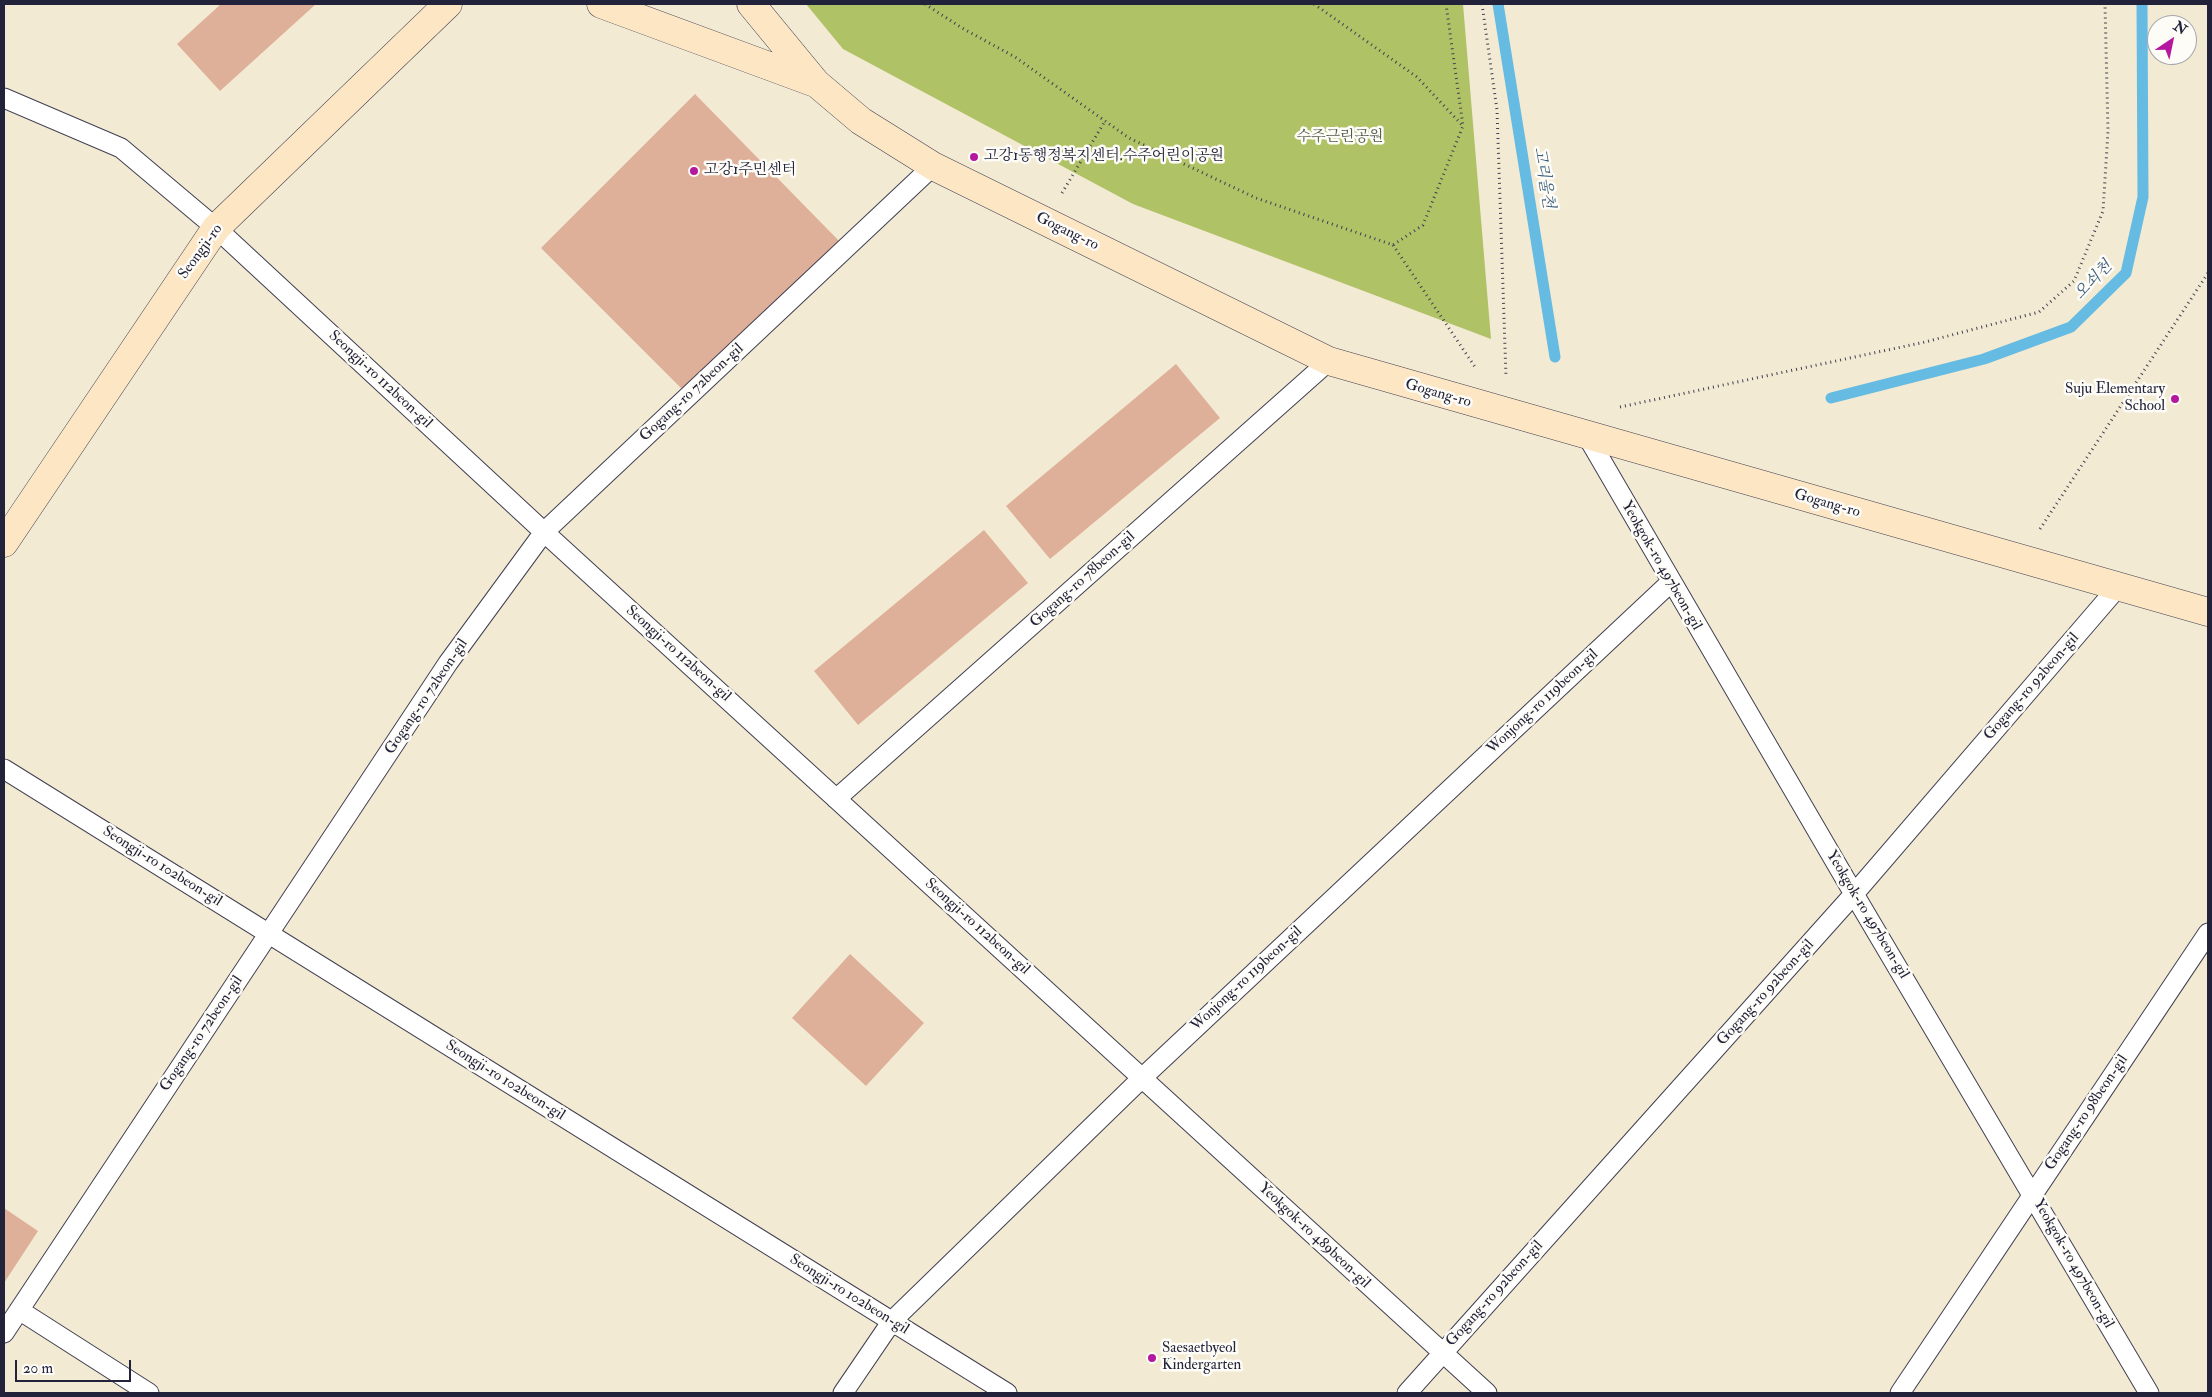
<!DOCTYPE html>
<html>
<head>
<meta charset="utf-8">
<style>
  body { margin:0 }
  #map { position:relative; width:2212px; height:1397px; overflow:hidden; background:#f3ead3; font-family:"IM FELL Double Pica",serif }
  canvas { display:block }
  .frame { position:absolute; inset:0; border:5px solid #22223b; pointer-events:none }
  .north { position:absolute; left:2147px; top:15px; width:50px; height:50px; box-sizing:border-box; background:#fdfcf7; border:1px solid #a5a5ac; border-radius:50%; rotate:34deg; font-size:14px; font-weight:700; line-height:20px; text-align:center; color:#22223b }
  .north::after { content:''; display:block; margin:auto; width:18px; height:22px; background:#b5179e; clip-path:polygon(50% 0,100% 100%,50% 72%,0 100%) }
  .scale { position:absolute; left:15px; top:1360px; width:116px; height:22px; box-sizing:border-box; border:2px solid #22223b; border-top:0; padding-left:6px; font-size:15px; line-height:18px; white-space:nowrap; color:#22223b; -webkit-text-stroke:4px #fdfcf7; paint-order:stroke }
</style>
</head>
<body>
<div id="map">
<canvas width="2212" height="1397"></canvas>
<div class="frame"></div>
<div class="north">N</div>
<div class="scale">20 m</div>
</div>
<script>
const ctx = document.querySelector('canvas').getContext('2d');
ctx.lineJoin = 'round';
function fill(path, color) { ctx.fillStyle = color; ctx.fill(path, 'evenodd'); }
const shape = rows => new Path2D(rows.map(r => 'M' + r).join(''));
function trace(path, color, width, dash) { ctx.strokeStyle = color; ctx.lineWidth = width; ctx.lineCap = dash ? 'butt' : 'round'; ctx.setLineDash(dash || []); ctx.stroke(path); }
function write(font, color, halo, rows, align = 'center') {
  ctx.font = font + ' "IM FELL Double Pica","Noto Serif KR",serif'; ctx.lineWidth = 5; ctx.setLineDash([]); ctx.textBaseline = 'middle'; ctx.strokeStyle = halo; ctx.fillStyle = color; for (const [text, x, y, turn = 0] of rows) {
    ctx.save(); ctx.translate(x, y); ctx.rotate((+turn || 0) * Math.PI / 180); ctx.textAlign = isNaN(turn) ? turn : align; if (halo) ctx.strokeText(text, 0, 0); ctx.fillText(text, 0, 0); ctx.restore();
  }
}
fill(shape([
  [806,4,1463,4,1491,339,1133,204,843,49]
]), '#afc265');
trace(shape([
  [1498,4,1555,357],
  [1831,398,1984,359,2071,327,2126,273,2143,197,2142,4]
]), '#66bbe2', 11);
fill(shape([
  [221,4,316,4,220,91,177,44],
  [695,94,846,248,689,396,541,248],
  [1176,364,1220,418,1050,559,1006,506],
  [984,530,1028,583,858,725,814,671],
  [850,954,924,1023,866,1086,792,1018],
  [4,1208,38,1231,4,1283]
]), '#deb09a');
const lane = shape([
  [4,98,121,148,216,228,544,532,1487,1393],
  [1587,436,1854,894,2149,1393],
  [4,769,1007,1393],
  [836,799,1329,361],
  [19,1310,149,1393],
  [4,1333,448,663,544,532,933,166],
  [843,1393,892,1321,1142,1078,1671,582],
  [1407,1393,1854,894,2118,587],
  [1900,1393,2208,933]
]);
const secondary = shape([
  [601,4,815,83],
  [751,4,816,83,861,121,933,166,1329,361,2208,612],
  [4,543,216,228,448,4]
]);
trace(lane, '#414052', 21);
trace(secondary, '#414052', 29);
trace(shape([
  [925,4,962,28,1015,57,1129,138,1256,198,1393,245,1423,225,1463,126,1446,4],
  [1314,4,1417,77,1462,125],
  [1482,4,1497,110,1506,377],
  [1062,193,1105,121],
  [1393,245,1475,367],
  [1620,407,1925,342,2039,312,2074,281,2103,211,2108,131,2105,4],
  [2040,529,2208,273]
]), '#414052', 3, [1, 4]);
trace(lane, '#fff', 19);
trace(secondary, '#fce6c4', 28);
for (const [x, y, r, color] of [
  [974,157,5,"#b5179e"],
  [694,171,5,"#b5179e"],
  [2175,399,5,"#b5179e"],
  [1152,1358,5,"#b5179e"]
]) { const dot = new Path2D(); dot.arc(x, y, r, 0, 2 * Math.PI); ctx.fillStyle = color; ctx.fill(dot); trace(dot, '#fdfcf7', 2); }
write('15px', '#535a4a', '#fdfcf7', [
  ["수주근린공원",1340,138]
]);
write('15px', '#22223b', '#fdfcf7', [
  ["고강1동행정복지센터.수주어린이공원",984,157],
  ["고강1주민센터",704,171],
  ["Suju Elementary",2165,390,"right"],
  ["School",2165,407,"right"],
  ["Saesaetbyeol",1162,1349],
  ["Kindergarten",1162,1366]
], 'left');
write('15px', '#22223b', '#fdfcf7', [
  ["Gogang-ro",1067,232,26],
  ["Seongji-ro",201,252,-54],
  ["Seongji-ro 112beon-gil",380,380,43],
  ["Gogang-ro 72beon-gil",692,393,-43],
  ["Gogang-ro",1438,394,16],
  ["Gogang-ro",1827,504,16],
  ["Yeokgok-ro 497beon-gil",1661,566,60],
  ["Gogang-ro 78beon-gil",1083,580,-42],
  ["Seongji-ro 112beon-gil",678,654,42],
  ["Gogang-ro 92beon-gil",2032,687,-49],
  ["Gogang-ro 72beon-gil",427,697,-56],
  ["Wonjong-ro 119beon-gil",1543,702,-43],
  ["Seongji-ro 102beon-gil",162,867,32],
  ["Yeokgok-ro 497beon-gil",1867,915,59],
  ["Seongji-ro 112beon-gil",977,927,42],
  ["Wonjong-ro 119beon-gil",1247,979,-43],
  ["Gogang-ro 92beon-gil",1766,993,-48],
  ["Gogang-ro 72beon-gil",202,1034,-56],
  ["Seongji-ro 102beon-gil",505,1081,32],
  ["Gogang-ro 98beon-gil",2087,1113,-56],
  ["Yeokgok-ro 489beon-gil",1314,1236,43],
  ["Yeokgok-ro 497beon-gil",2073,1264,60],
  ["Gogang-ro 92beon-gil",1495,1294,-48],
  ["Seongji-ro 102beon-gil",849,1295,32]
]);
write('italic 16px', '#3d5f7e', '#fdfcf7', [
  ["고리울천",1543,178,81],
  ["오쇠천",2094,281,-46]
]);
</script>
</body>
</html>
